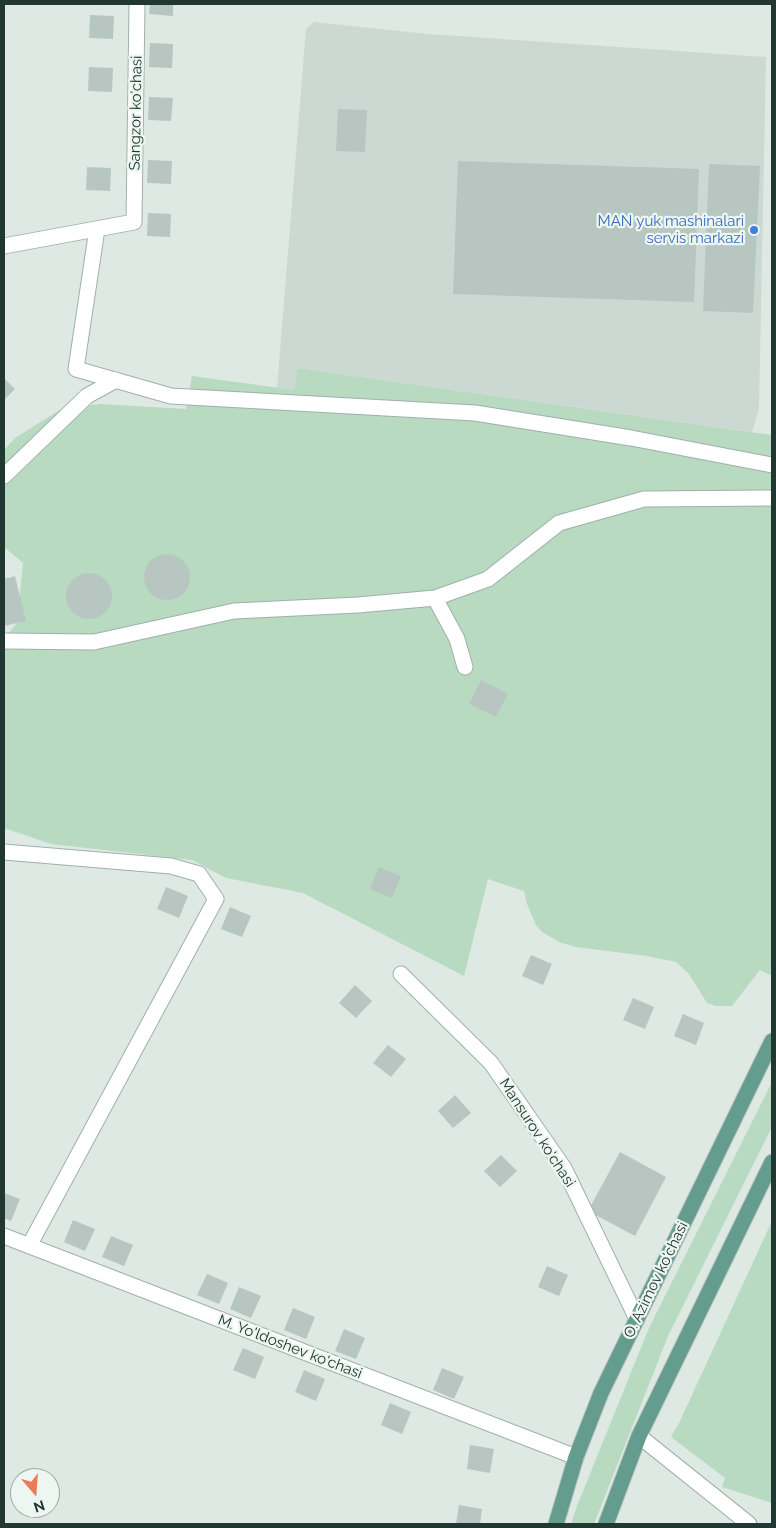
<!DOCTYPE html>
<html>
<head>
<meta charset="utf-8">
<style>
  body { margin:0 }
  #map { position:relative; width:776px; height:1528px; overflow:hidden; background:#dee9e4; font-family:Raleway,sans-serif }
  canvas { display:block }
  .frame { position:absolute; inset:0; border:5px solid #203831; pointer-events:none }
  .north { position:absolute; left:10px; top:1468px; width:50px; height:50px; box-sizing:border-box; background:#eef6f2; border:1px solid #9caaa5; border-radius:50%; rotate:162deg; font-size:14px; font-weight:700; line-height:20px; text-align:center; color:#203831 }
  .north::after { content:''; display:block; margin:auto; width:18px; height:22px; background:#eb7b59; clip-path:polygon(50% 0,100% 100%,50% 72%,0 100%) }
</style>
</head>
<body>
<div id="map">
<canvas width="776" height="1528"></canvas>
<div class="frame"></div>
<div class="north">N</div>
</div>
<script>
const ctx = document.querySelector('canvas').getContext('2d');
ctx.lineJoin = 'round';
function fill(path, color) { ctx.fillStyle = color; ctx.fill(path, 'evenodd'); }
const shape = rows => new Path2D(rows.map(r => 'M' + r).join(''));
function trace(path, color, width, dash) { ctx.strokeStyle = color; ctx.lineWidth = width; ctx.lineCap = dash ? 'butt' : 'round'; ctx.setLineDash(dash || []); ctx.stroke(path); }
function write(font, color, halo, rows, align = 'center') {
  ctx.font = font + ' Raleway,sans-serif'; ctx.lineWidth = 4.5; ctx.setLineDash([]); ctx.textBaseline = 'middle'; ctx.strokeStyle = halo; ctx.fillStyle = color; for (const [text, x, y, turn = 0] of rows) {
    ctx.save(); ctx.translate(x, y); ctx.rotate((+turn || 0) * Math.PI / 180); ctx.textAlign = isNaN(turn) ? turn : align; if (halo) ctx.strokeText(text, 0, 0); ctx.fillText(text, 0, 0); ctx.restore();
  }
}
fill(shape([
  [314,22,428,34,766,57,759,409,752,432,297,368,294,390,277,388,306,29]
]), '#ccd9d3');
fill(shape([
  [297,368,772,435,772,971,770,975,760,970,732,1006,716,1006,707,1003,689,974,676,962,647,956,576,947,559,942,542,932,536,925,527,904,524,891,488,879,464,976,303,893,226,878,192,860,51,844,4,828,4,639,17,623,23,563,4,547,4,450,15,438,63,408,100,404,186,409,192,376,294,390],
  [772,1082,772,1127,668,1336,594,1524,571,1524,577,1506,649,1328],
  [772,1221,772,1503,722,1487,725,1478,671,1437,680,1421]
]), '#b7dac0');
fill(shape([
  [150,4,173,4,173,16,149,14],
  [90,15,114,16,113,39,89,38],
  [150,43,173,44,172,68,149,67],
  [89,67,113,68,112,92,88,91],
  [149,97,173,98,171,121,148,120],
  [338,109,367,110,365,152,336,151],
  [148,160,172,161,171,184,147,183],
  [458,161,699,169,694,302,453,294],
  [709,164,760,166,753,313,703,311],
  [87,167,111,168,110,191,86,190],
  [148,213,171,214,170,237,147,236],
  [4,378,15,389,4,400],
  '144 577a23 23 0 1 1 46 0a23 23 0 1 1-46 0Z',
  '66 596a23 23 0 1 1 46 0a23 23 0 1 1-46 0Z',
  [15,576,26,621,4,626,4,579],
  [481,680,508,694,496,717,469,704],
  [379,867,401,876,392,898,370,889],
  [166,887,188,896,179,918,157,909],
  [230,907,251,916,242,937,221,929],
  [531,955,552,964,543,985,522,976],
  [355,985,372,1001,356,1018,339,1003],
  [633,998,654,1007,645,1029,623,1020],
  [683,1014,704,1023,696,1045,674,1036],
  [388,1045,406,1059,391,1077,373,1063],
  [455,1095,471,1113,453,1128,438,1111],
  [620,1152,666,1177,635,1236,588,1211],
  [501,1155,517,1171,500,1187,484,1171],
  [4,1193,20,1199,11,1221,4,1218],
  [73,1220,95,1229,85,1251,64,1242],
  [111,1236,133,1245,124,1266,102,1257],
  [547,1266,568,1275,559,1296,538,1287],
  [207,1274,228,1283,219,1304,197,1295],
  [239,1287,261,1296,251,1318,230,1309],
  [293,1308,315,1317,306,1339,284,1330],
  [344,1329,365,1338,356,1359,335,1351],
  [243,1348,264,1357,255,1379,233,1370],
  [442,1368,464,1377,454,1399,433,1390],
  [304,1370,325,1379,316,1401,295,1392],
  [390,1403,411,1412,402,1434,381,1425],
  [470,1445,494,1449,490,1473,467,1469],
  [459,1505,482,1509,480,1524,456,1524]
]), '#b7c6c0');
const minor = shape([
  [97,229,76,369,171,396,475,413,631,438,772,465],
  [4,246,134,222,137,4],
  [4,476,87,396,116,380],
  [435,598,457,639,465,667],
  [4,641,94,642,234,611,358,605,435,598,488,579,559,523,644,499,772,498],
  [4,852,171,866,199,874,216,899,29,1246],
  [401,974,491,1063,564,1168,637,1319],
  [4,1236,576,1457],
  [639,1436,749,1524]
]);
const major = shape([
  [556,1524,576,1457,601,1393,772,1041],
  [606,1524,639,1436,772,1162]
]);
trace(minor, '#a1b0ab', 17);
trace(major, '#bcc3c1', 17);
trace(minor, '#fff', 15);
trace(major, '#649d8d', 15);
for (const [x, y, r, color] of [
  [754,230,5,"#3f7fe0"]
]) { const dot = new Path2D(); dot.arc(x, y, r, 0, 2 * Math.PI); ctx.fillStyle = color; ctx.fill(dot); trace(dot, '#eef6f2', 2); }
write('15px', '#203831', '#eef6f2', [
  ["Sangzor ko'chasi",136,113,-89],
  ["Mansurov ko'chasi",537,1133,57],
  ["O. Azimov ko'chasi",656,1280,-64],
  ["M. Yo'ldoshev ko'chasi",290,1347,21]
]);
write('15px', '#366cbe', '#eef6f2', [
  ["MAN yuk mashinalari",744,221],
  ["servis markazi",744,238]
], 'right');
</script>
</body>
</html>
